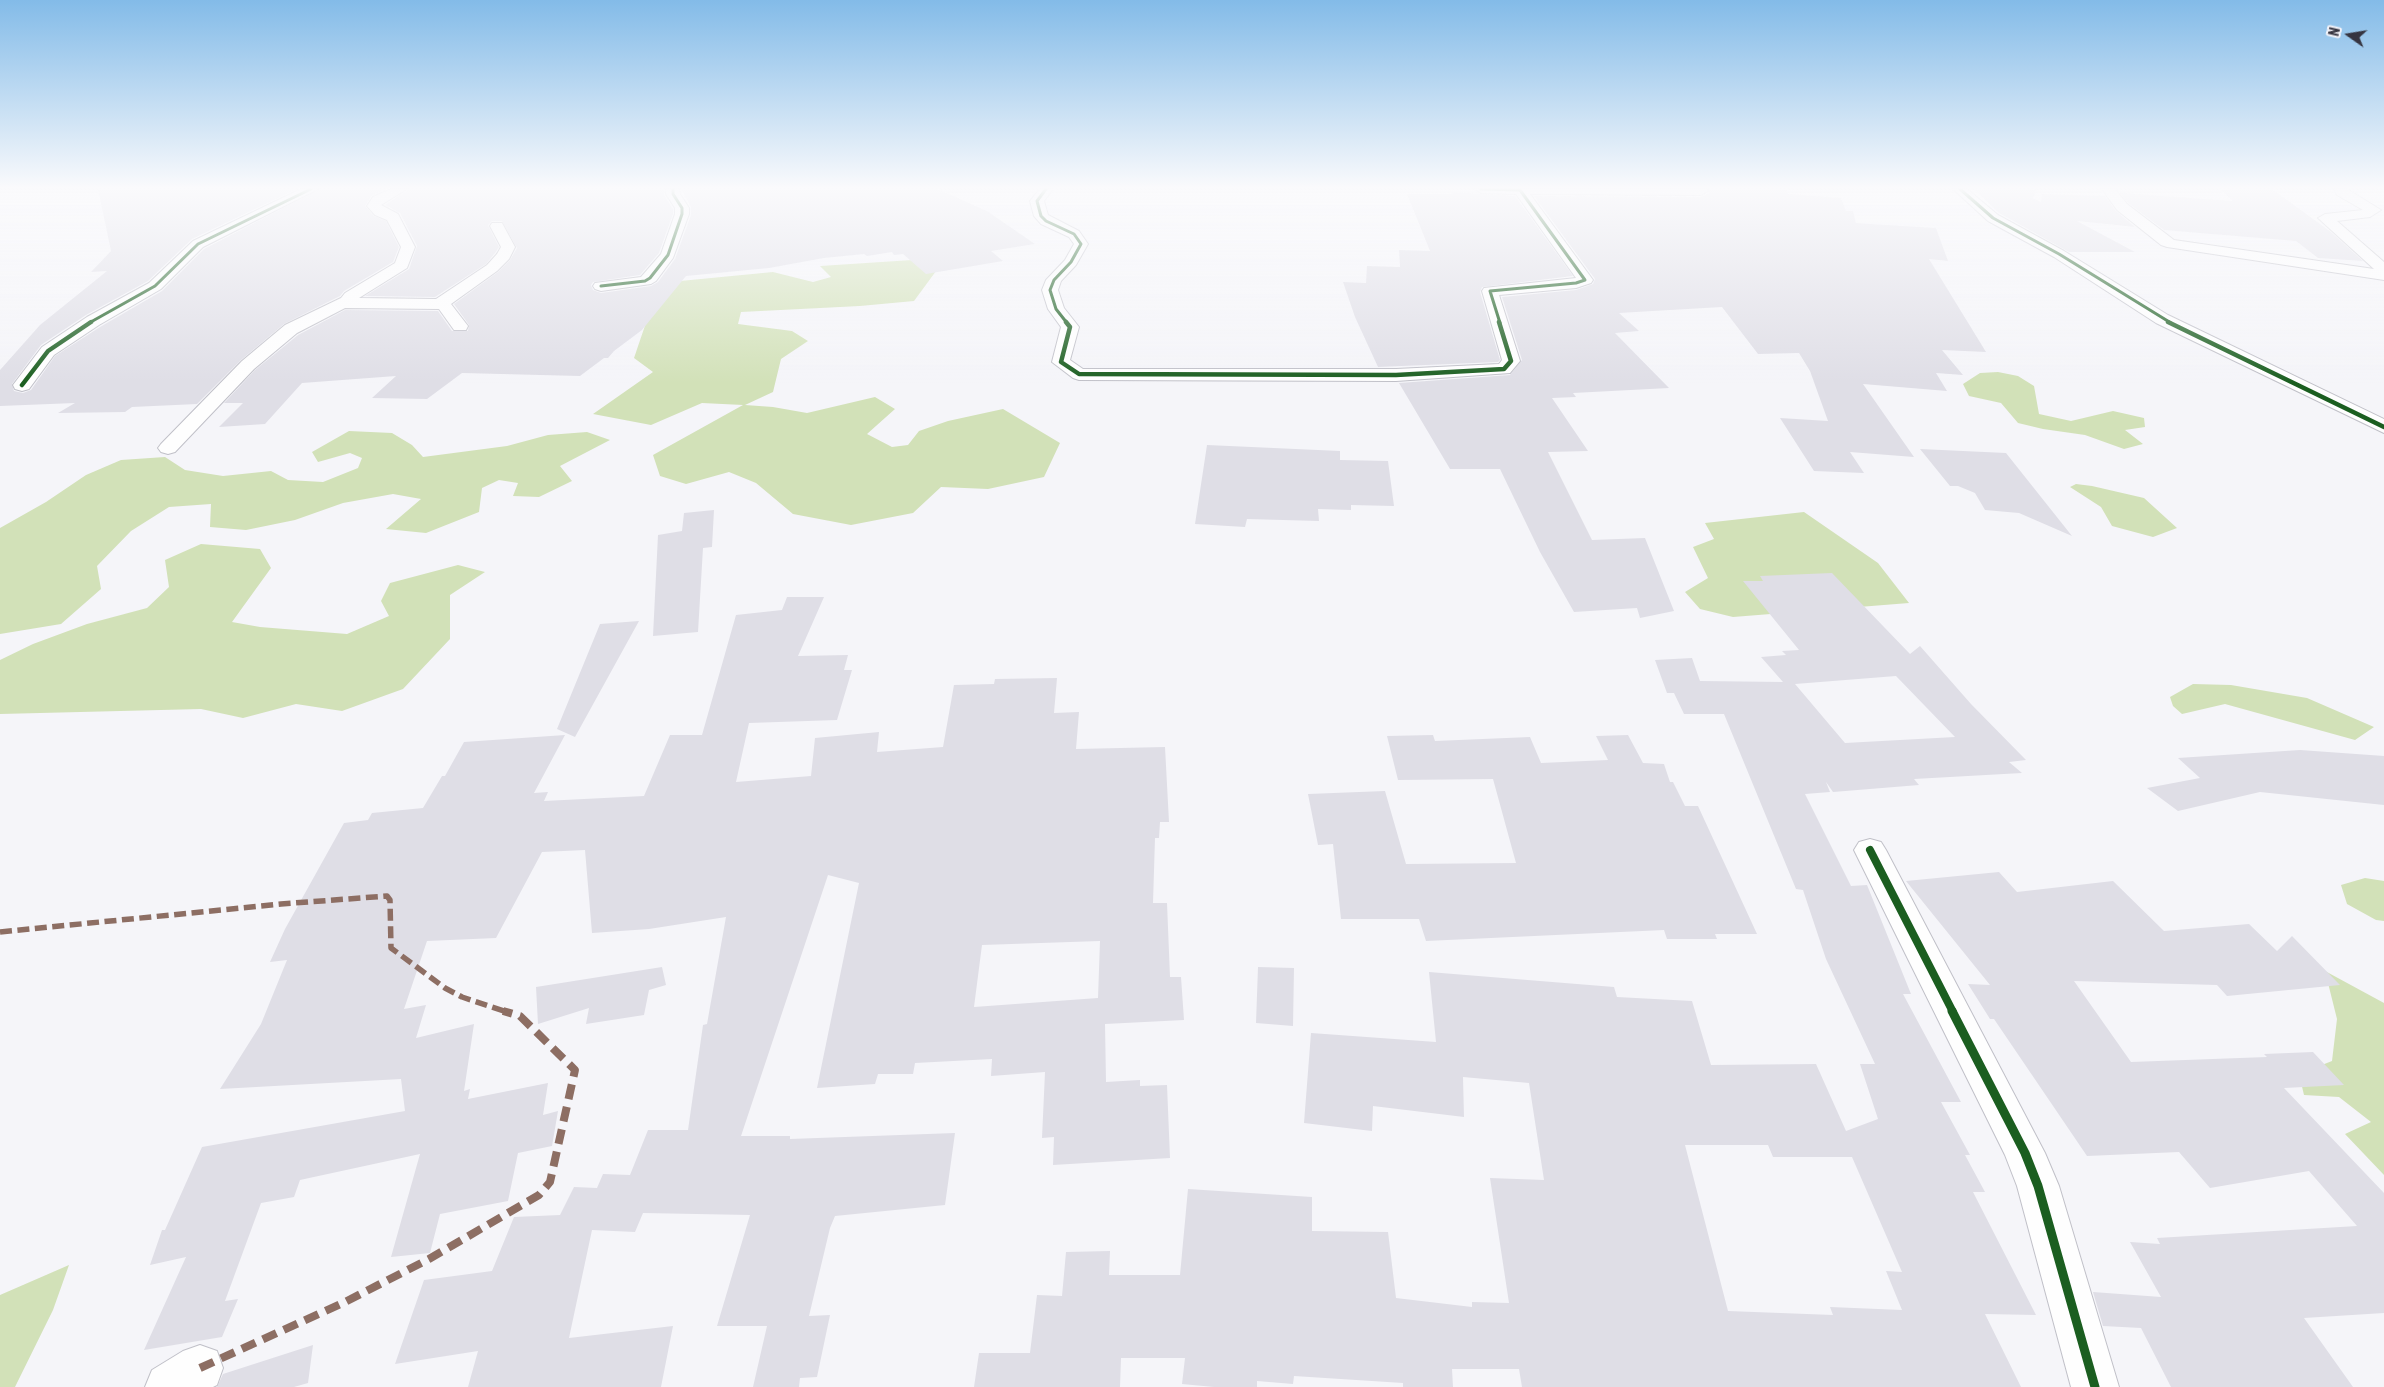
<!DOCTYPE html>
<html>
<head>
<meta charset="utf-8">
<style>
  body { margin:0 }
  #map { position:relative; width:2384px; height:1387px; overflow:hidden; background:#f5f5f9; font-family:"Asap Condensed",sans-serif }
  canvas { display:block }
  .north { position:absolute; left:2324px; top:10px; width:50px; height:50px; -webkit-text-stroke:4px #f4f4fa; paint-order:stroke; rotate:283deg; font-size:14px; font-weight:700; line-height:20px; text-align:center; color:#363541 }
  .north::after { content:''; display:block; margin:auto; width:18px; height:22px; background:#363541; clip-path:polygon(50% 0,100% 100%,50% 72%,0 100%) }
</style>
</head>
<body>
<div id="map">
<canvas width="2384" height="1387"></canvas>
<div class="north">N</div>
</div>
<script>
const ctx = document.querySelector('canvas').getContext('2d');
ctx.lineJoin = 'round';
function fill(path, color) { ctx.fillStyle = color; ctx.fill(path, 'evenodd'); }
const shape = rows => new Path2D(rows.map(r => 'M' + r).join(''));
function trace(path, color, width, dash) { ctx.strokeStyle = color; ctx.lineWidth = width; ctx.lineCap = dash ? 'butt' : 'round'; ctx.setLineDash(dash || []); ctx.stroke(path); }
fill(shape([
  [927,259,942,263,914,301,860,306,741,312,738,324,792,331,808,341,781,359,773,392,745,405,773,407,807,413,875,397,895,409,867,434,892,447,908,445,919,431,948,421,1003,409,1060,443,1044,477,988,489,941,487,913,513,851,525,793,514,756,483,729,472,686,484,660,476,653,455,743,405,702,403,651,425,593,414,653,372,634,358,654,299,680,281,773,272,813,282,831,277,820,266],
  [1998,372,2018,376,2034,386,2039,414,2071,421,2113,411,2144,418,2145,427,2125,430,2143,444,2124,449,2085,435,2043,429,2018,423,2001,403,1969,396,1963,384,1980,373],
  [349,431,392,433,412,445,423,457,507,446,548,435,587,432,610,440,560,466,572,481,539,497,513,496,518,483,499,480,482,488,479,512,426,533,386,529,421,499,393,494,343,503,295,520,246,530,210,527,211,504,169,507,131,531,97,566,101,589,61,624,0,634,0,528,46,502,86,475,121,460,165,457,185,470,223,476,271,471,288,480,323,482,358,468,362,458,350,453,318,462,312,452],
  [2076,484,2092,486,2144,498,2177,528,2153,537,2112,526,2101,507,2070,487],
  [1804,512,1878,563,1909,603,1733,617,1700,609,1685,592,1708,578,1693,547,1714,539,1705,523],
  [201,544,260,549,271,568,232,622,260,627,347,634,389,616,381,601,390,583,458,565,485,572,450,595,450,639,403,689,342,711,296,704,243,718,201,709,0,714,0,660,33,644,87,624,147,608,169,587,165,560],
  [2193,684,2231,685,2307,698,2374,727,2355,740,2225,704,2182,714,2173,706,2170,697],
  [2365,878,2384,881,2384,921,2376,920,2347,904,2341,885],
  [2325,971,2384,1003,2384,1175,2345,1134,2371,1122,2339,1097,2304,1095,2299,1074,2332,1061,2337,1019],
  [69,1265,53,1310,15,1387,0,1387,0,1295]
]), '#d2e1b8');
fill(shape([
  [98,189,297,189,192,239,148,281,86,315,41,345,12,384,14,391,23,393,31,390,55,356,100,327,162,291,204,249,320,189,387,189,372,195,365,206,374,216,386,221,399,247,393,262,344,291,340,296,284,324,241,360,197,404,132,407,125,412,58,413,75,403,0,406,0,370,40,325,107,271,91,272,111,251],
  [409,189,664,189,664,195,673,209,673,214,659,253,640,275,593,282,591,285,593,290,601,293,651,286,658,282,675,259,691,215,691,207,681,189,937,189,987,211,1035,244,991,251,1003,261,926,274,903,254,894,255,892,252,867,256,864,254,824,258,769,268,686,276,642,330,614,351,608,358,604,358,580,376,462,373,427,399,372,398,396,376,302,383,265,424,219,427,243,403,224,403,255,370,298,335,345,310,438,311,452,331,468,331,469,325,454,304,498,272,510,260,517,248,502,221,492,221,488,225,499,247,495,253,486,264,435,297,365,296,409,269,417,246,400,213,385,205],
  [1708,189,1787,189,1788,194,1841,198,1846,211,1853,211,1856,223,1936,228,1948,261,1929,259,1986,352,1942,350,1963,375,1936,373,1947,391,1863,384,1914,457,1850,452,1864,473,1814,471,1780,418,1828,421,1810,371,1799,353,1758,354,1722,307,1619,313,1639,331,1615,333,1669,388,1573,393,1576,397,1552,398,1588,451,1548,452,1592,540,1645,538,1674,611,1640,618,1637,608,1574,612,1540,552,1500,469,1450,469,1399,383,1510,375,1522,360,1502,297,1576,290,1593,284,1595,279,1534,196,1701,197,1709,193],
  [1974,189,2036,189,2033,198,2041,202,2042,194,2105,196,2116,211,2135,227,2077,221,2135,252,2069,252,1999,213],
  [2220,189,2272,189,2331,232,2363,261,2318,258,2296,241,2164,230,2128,203,2120,193,2233,201],
  [1452,192,1515,196,1573,276,1482,287,1480,292,1500,360,1498,362,1378,367,1355,317,1343,282,1366,283,1367,266,1400,267,1399,250,1430,251,1407,194,1453,194],
  [1207,445,1340,451,1340,460,1388,461,1394,506,1351,505,1351,510,1318,509,1319,521,1247,519,1245,527,1195,524],
  [1920,449,2006,453,2072,536,2019,513,1985,510,1975,493,1958,486,1950,486],
  [714,510,712,547,703,548,698,632,653,636,658,535,682,531,684,513],
  [1832,573,1910,654,1920,646,1971,704,2026,760,2009,762,2022,773,1914,779,1919,785,1833,792,1826,782,1830,792,1805,794,1851,886,1867,885,1911,994,1903,994,1961,1102,1941,1102,1970,1155,1965,1155,1985,1192,1973,1192,2036,1315,1985,1314,2021,1387,1522,1387,1519,1369,1452,1369,1453,1387,1403,1387,1403,1383,1294,1376,1293,1384,1257,1381,1257,1387,1214,1387,1182,1384,1185,1358,1121,1358,1120,1387,974,1387,979,1353,1030,1353,1037,1295,1062,1296,1066,1252,1110,1251,1109,1275,1180,1275,1188,1189,1312,1197,1312,1231,1388,1232,1396,1298,1472,1307,1472,1302,1509,1303,1490,1178,1544,1180,1529,1083,1463,1077,1464,1117,1373,1106,1372,1131,1304,1123,1311,1033,1436,1042,1429,972,1614,987,1617,997,1692,1001,1711,1065,1816,1064,1846,1131,1878,1119,1860,1064,1875,1064,1826,959,1803,890,1796,889,1724,714,1684,714,1674,693,1667,693,1655,660,1692,658,1700,681,1783,682,1761,657,1786,655,1782,651,1799,650,1743,581,1763,581,1760,576],
  [1896,676,1955,737,1845,743,1795,684],
  [1685,1145,1768,1145,1773,1157,1852,1157,1902,1272,1886,1271,1902,1310,1830,1307,1833,1315,1728,1311],
  [787,597,824,597,798,656,848,655,844,670,852,670,837,720,749,723,736,782,811,776,815,738,879,732,877,752,943,747,954,685,994,684,995,679,1057,678,1054,713,1079,712,1076,749,1165,747,1169,822,1160,822,1159,838,1155,838,1153,903,1167,903,1170,977,1181,977,1184,1020,1105,1024,1106,1082,1140,1080,1140,1086,1167,1085,1170,1158,1053,1165,1054,1137,1042,1138,1045,1072,991,1076,992,1059,915,1063,913,1074,878,1074,875,1084,817,1088,859,883,828,875,741,1136,790,1136,790,1139,955,1133,945,1205,835,1216,830,1228,809,1316,830,1315,817,1377,800,1378,799,1387,753,1387,767,1326,717,1326,750,1215,643,1213,635,1232,592,1230,569,1338,673,1326,661,1387,468,1387,478,1351,395,1364,424,1280,492,1271,514,1217,560,1215,574,1187,597,1188,603,1174,630,1175,648,1130,688,1130,703,1025,707,1024,726,917,649,929,592,933,585,850,542,852,496,938,427,941,404,1009,426,1005,416,1038,474,1024,464,1091,470,1089,468,1099,548,1083,543,1115,558,1111,552,1146,518,1153,508,1201,440,1214,430,1253,391,1257,420,1154,300,1180,294,1197,261,1203,225,1301,238,1299,222,1337,144,1350,186,1257,150,1265,162,1230,165,1230,202,1147,405,1111,401,1079,220,1089,261,1024,287,960,270,962,285,929,344,823,368,820,372,813,423,808,442,776,445,776,464,742,565,735,534,793,548,792,544,801,644,796,670,735,702,735,736,615,782,610],
  [1100,941,1098,998,974,1007,982,945],
  [639,621,575,737,557,729,600,624],
  [1433,735,1435,741,1530,737,1541,763,1608,760,1596,736,1628,735,1643,763,1664,764,1670,782,1673,782,1685,806,1698,806,1757,934,1715,934,1717,939,1667,939,1664,930,1426,941,1419,919,1341,919,1333,844,1318,845,1308,794,1385,791,1406,864,1516,863,1493,779,1398,780,1387,736],
  [2300,750,2384,756,2384,805,2260,792,2178,811,2147,788,2200,778,2178,758],
  [1999,872,2017,892,2113,881,2164,931,2249,924,2277,951,2292,936,2340,985,2227,996,2217,985,2074,981,2131,1062,2267,1057,2264,1054,2313,1052,2344,1085,2284,1088,2384,1193,2384,1313,2304,1318,2353,1387,2171,1387,2141,1328,2103,1326,2093,1292,2161,1297,2130,1242,2160,1244,2157,1238,2357,1226,2309,1171,2210,1188,2179,1152,2087,1156,1994,1019,1990,1019,1968,984,1990,985,1906,881],
  [662,967,666,985,649,990,644,1015,586,1024,589,1008,538,1024,536,987],
  [1258,967,1294,968,1293,1026,1256,1023],
  [313,1345,308,1383,294,1387,217,1387,223,1374]
]), '#dfdee6');
const minor = shape([
  [301,189,318,189,203,247,161,289,99,325,54,355,29,389,22,391,15,389,13,385,42,347,87,317,149,283,193,241,301,189],
  [391,189,407,189,381,205,398,214,415,247,407,268,359,298,436,299,487,265,497,254,501,247,490,226,492,223,502,223,515,247,509,259,497,271,451,304,468,326,466,330,454,330,439,309,345,308,297,333,254,369,175,452,168,454,161,452,158,448,161,444,242,361,285,325,341,298,345,293,395,263,401,247,387,220,375,215,367,206,373,197,391,189],
  [666,189,679,189,680,194,689,208,689,214,673,258,656,281,651,284,601,291,595,289,593,286,595,283,641,277,661,254,675,214,675,208,666,194,666,189],
  [1040,189,1053,189,1044,201,1048,215,1079,231,1088,244,1076,265,1061,281,1058,290,1064,308,1079,327,1070,360,1083,369,1396,369,1499,364,1502,360,1482,291,1484,288,1576,278,1516,194,1481,193,1475,189,1706,189,1708,191,1701,195,1530,194,1593,280,1591,283,1576,288,1499,295,1520,361,1510,373,1396,381,1079,380,1073,378,1052,362,1061,327,1048,309,1042,290,1046,280,1065,260,1074,244,1069,237,1041,224,1034,216,1030,201,1040,189],
  [1953,189,1967,189,1998,215,2064,251,2168,315,2384,419,2384,433,2156,323,2054,257,1988,221,1953,189],
  [2102,189,2115,189,2127,204,2174,240,2374,269,2318,218,2325,214,2363,210,2337,195,2334,189,2347,189,2381,210,2370,217,2337,221,2384,262,2384,280,2167,247,2161,245,2117,210,2102,189],
  [1870,839,1881,842,1886,850,2045,1153,2059,1186,2119,1387,2071,1387,2017,1186,2005,1155,1854,850,1859,842,1870,839],
  [200,1345,217,1351,223,1368,217,1385,213,1387,145,1387,152,1370,183,1351,200,1345]
]);
trace(minor, '#c0c0c8', 2);
fill(minor, '#fefefe');
trace(shape([
  [0,932,281,904,387,896,390,900,391,948,445,988,462,997,507,1012]
]), '#8d6e63', 5.5, [12, 5.5]);
trace(shape([
  [200,1368,345,1302,429,1259,539,1195,550,1182,575,1070,520,1016,503,1011]
]), '#8d6e63', 8, [15, 8]);
trace(shape([
  [1046,189,1037,201,1041,216,1046,221,1074,234,1081,244,1071,262,1054,280,1050,290,1056,309,1067,323],
  [1481,189,1520,190,1585,280,1576,283,1490,291,1500,323],
  [1960,189,1993,218,2059,254,2171,323],
  [601,286,645,281,650,278,668,255,682,214,682,208,673,194,673,189],
  [89,323,155,286,198,244,311,189]
]), '#1b5e20', 3);
trace(shape([
  [1066,322,1070,327,1061,362,1079,374,1396,375,1504,369,1511,361,1499,322],
  [2168,322,2384,427],
  [22,385,48,351,91,322]
]), '#1b5e20', 4.5);
trace(shape([
  [1870,850,1953,1012]
]), '#1b5e20', 8);
trace(shape([
  [1952,1011,2025,1153,2038,1186,2095,1387]
]), '#1b5e20', 9);
const sky = ctx.createLinearGradient(0, 0, 0, 383);
sky.addColorStop(0, '#83bbe8');
sky.addColorStop(0.49, '#fafafc');
sky.addColorStop(1, '#fafafc00');
ctx.fillStyle = sky;
ctx.fillRect(0, 0, 2384, 383);
</script>
</body>
</html>
